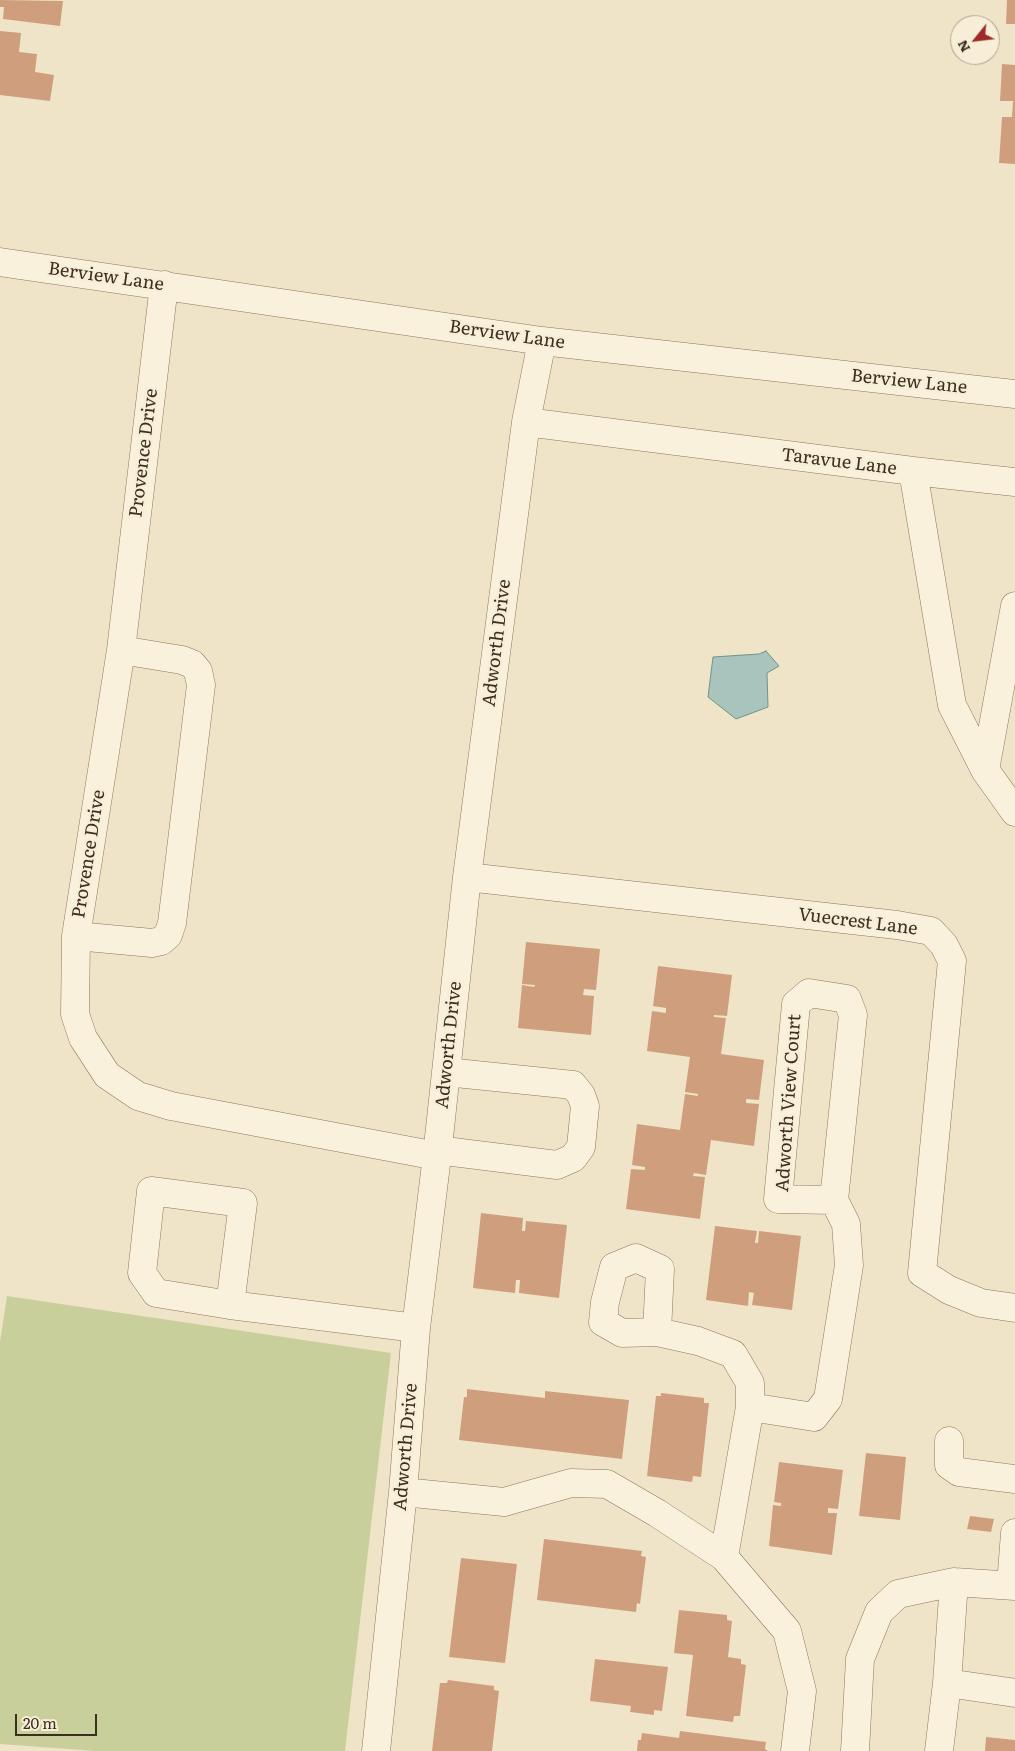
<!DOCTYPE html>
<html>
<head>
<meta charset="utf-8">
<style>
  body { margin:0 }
  #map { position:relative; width:1015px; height:1751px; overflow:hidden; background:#f0e4c8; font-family:Literata,serif }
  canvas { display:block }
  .north { position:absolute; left:950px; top:15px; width:50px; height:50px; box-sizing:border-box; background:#f7eed8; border:1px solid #ada18e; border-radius:50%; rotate:241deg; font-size:14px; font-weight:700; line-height:20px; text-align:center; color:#3d2e20 }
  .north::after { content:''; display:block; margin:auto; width:18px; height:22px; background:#9e2a2b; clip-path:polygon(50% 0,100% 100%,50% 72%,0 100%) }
  .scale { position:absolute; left:15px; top:1714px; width:82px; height:22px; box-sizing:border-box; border:2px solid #3d2e20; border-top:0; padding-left:6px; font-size:15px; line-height:18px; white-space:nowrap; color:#3d2e20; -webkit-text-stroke:4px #f7eed8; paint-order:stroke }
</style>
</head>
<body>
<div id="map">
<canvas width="1015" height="1751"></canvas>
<div class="north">N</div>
<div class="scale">20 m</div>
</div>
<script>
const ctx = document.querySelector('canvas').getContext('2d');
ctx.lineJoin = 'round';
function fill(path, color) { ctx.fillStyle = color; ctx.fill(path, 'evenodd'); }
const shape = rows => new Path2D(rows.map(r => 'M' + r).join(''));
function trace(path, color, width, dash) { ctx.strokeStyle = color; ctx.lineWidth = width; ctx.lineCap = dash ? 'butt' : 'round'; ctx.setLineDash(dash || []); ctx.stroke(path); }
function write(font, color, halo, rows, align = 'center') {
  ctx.font = font + ' Literata,serif'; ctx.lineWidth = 5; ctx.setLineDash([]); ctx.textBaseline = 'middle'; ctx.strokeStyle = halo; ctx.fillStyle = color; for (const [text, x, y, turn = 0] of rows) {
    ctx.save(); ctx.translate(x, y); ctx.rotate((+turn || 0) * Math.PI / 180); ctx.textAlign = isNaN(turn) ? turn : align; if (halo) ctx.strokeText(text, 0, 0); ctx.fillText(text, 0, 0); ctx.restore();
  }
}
fill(shape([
  [7,1296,391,1353,345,1751,95,1751,0,1744,0,1342]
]), '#c9cf9b');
const water = shape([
  [766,651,779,666,767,673,768,707,736,719,708,697,713,657,759,654,766,651]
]);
fill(water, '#a9c4bc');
trace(water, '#6f938a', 1);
fill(shape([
  [0,0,63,1,60,26,3,19,4,7,0,7],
  [1007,0,1015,0,1015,24,1006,24],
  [0,31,21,33,19,52,37,54,35,72,54,75,50,101,0,95],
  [1002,64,1015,65,1015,164,999,163,1002,117,1012,117,1013,101,1000,101],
  [526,942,600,949,596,990,584,989,583,995,594,996,591,1035,518,1028,522,985,534,987,535,985,522,984],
  [658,966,732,975,727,1016,714,1015,714,1017,726,1018,721,1054,764,1060,759,1100,746,1099,746,1103,759,1104,754,1146,711,1140,706,1175,694,1173,693,1176,705,1177,700,1219,626,1209,631,1169,645,1170,645,1167,632,1165,637,1124,680,1130,685,1094,698,1096,698,1094,685,1092,690,1057,647,1051,652,1011,666,1013,666,1008,653,1006],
  [481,1213,523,1218,522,1231,525,1231,526,1221,567,1225,559,1298,519,1293,520,1280,516,1280,515,1293,473,1288],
  [715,1226,757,1231,755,1243,758,1243,759,1231,801,1236,792,1310,752,1305,754,1293,749,1292,748,1306,706,1300],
  [467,1389,545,1398,545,1391,629,1400,622,1459,459,1440,464,1397,467,1397],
  [661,1393,704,1398,704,1403,709,1403,701,1477,693,1476,692,1482,647,1476,656,1396,661,1396],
  [866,1453,906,1457,900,1520,859,1516],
  [779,1462,843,1470,838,1509,828,1508,828,1513,837,1513,832,1555,769,1546,773,1505,781,1506,781,1503,774,1502],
  [970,1516,994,1519,991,1532,967,1529],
  [544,1539,642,1551,641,1556,646,1557,640,1604,637,1603,636,1612,537,1600],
  [461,1558,517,1564,505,1663,449,1657],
  [679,1610,727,1615,727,1620,732,1621,728,1657,741,1659,741,1664,746,1665,740,1716,734,1716,733,1722,686,1716,693,1655,674,1653],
  [595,1659,668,1667,662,1711,654,1710,654,1715,630,1712,631,1706,590,1701],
  [448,1680,494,1686,494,1690,499,1691,492,1751,432,1751,440,1683,447,1683],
  [680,1731,766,1742,765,1749,768,1751,637,1751,638,1740,641,1740,642,1733,679,1738],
  [986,1737,1015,1740,1015,1751,985,1751]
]), '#cf9f7d');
const minor = shape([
  [0,262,542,341,1015,394],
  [164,285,121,650,76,936,75,1014,83,1038,107,1075,138,1096,171,1106,437,1156],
  [526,422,913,471,952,705,985,770,1015,812],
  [913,471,1015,482],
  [985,770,1015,606],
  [467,877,897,925,931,931,944,945,952,961,922,1273,949,1290,981,1303,1015,1308],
  [76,936,152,943,161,941,168,935,172,923,201,685,198,671,192,664,182,660,121,650],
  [437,1150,557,1165,573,1158,581,1147,585,1106,581,1095,573,1085,446,1072],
  [230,1305,156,1293,142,1273,151,1191,243,1203,230,1305,416,1328],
  [657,1332,660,1269,636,1258,614,1267,605,1302,603,1322,622,1333,657,1332,698,1341,733,1354,750,1383,750,1407,724,1557],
  [750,1407,814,1417,828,1399,849,1265,846,1224,834,1200,778,1199,796,1004,809,993,847,999,853,1015,834,1200],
  [949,1441,949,1465,959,1472,1015,1479],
  [403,1492,504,1502,571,1483,607,1484,657,1513,724,1557,787,1631,802,1691,795,1751],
  [1011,1585,1015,1533],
  [947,1683,1015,1693],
  [376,1751,403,1492,416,1328,437,1156,467,877,526,422,542,341],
  [855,1751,860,1659,879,1612,898,1594,954,1582,1015,1586],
  [939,1751,947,1683,954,1582]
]);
trace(minor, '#8d765c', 29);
trace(minor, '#faf1dc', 28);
write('18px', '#3d2e20', '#f7eed8', [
  ["Berview Lane",106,277,8],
  ["Berview Lane",507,335,8],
  ["Berview Lane",909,382,6],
  ["Provence Drive",144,453,-83],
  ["Taravue Lane",839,462,7],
  ["Adworth Drive",497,643,-83],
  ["Provence Drive",89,854,-81],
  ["Vuecrest Lane",858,922,7],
  ["Adworth Drive",449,1045,-84],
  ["Adworth View Court",789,1103,-86],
  ["Adworth Drive",406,1447,-85]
]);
</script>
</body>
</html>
